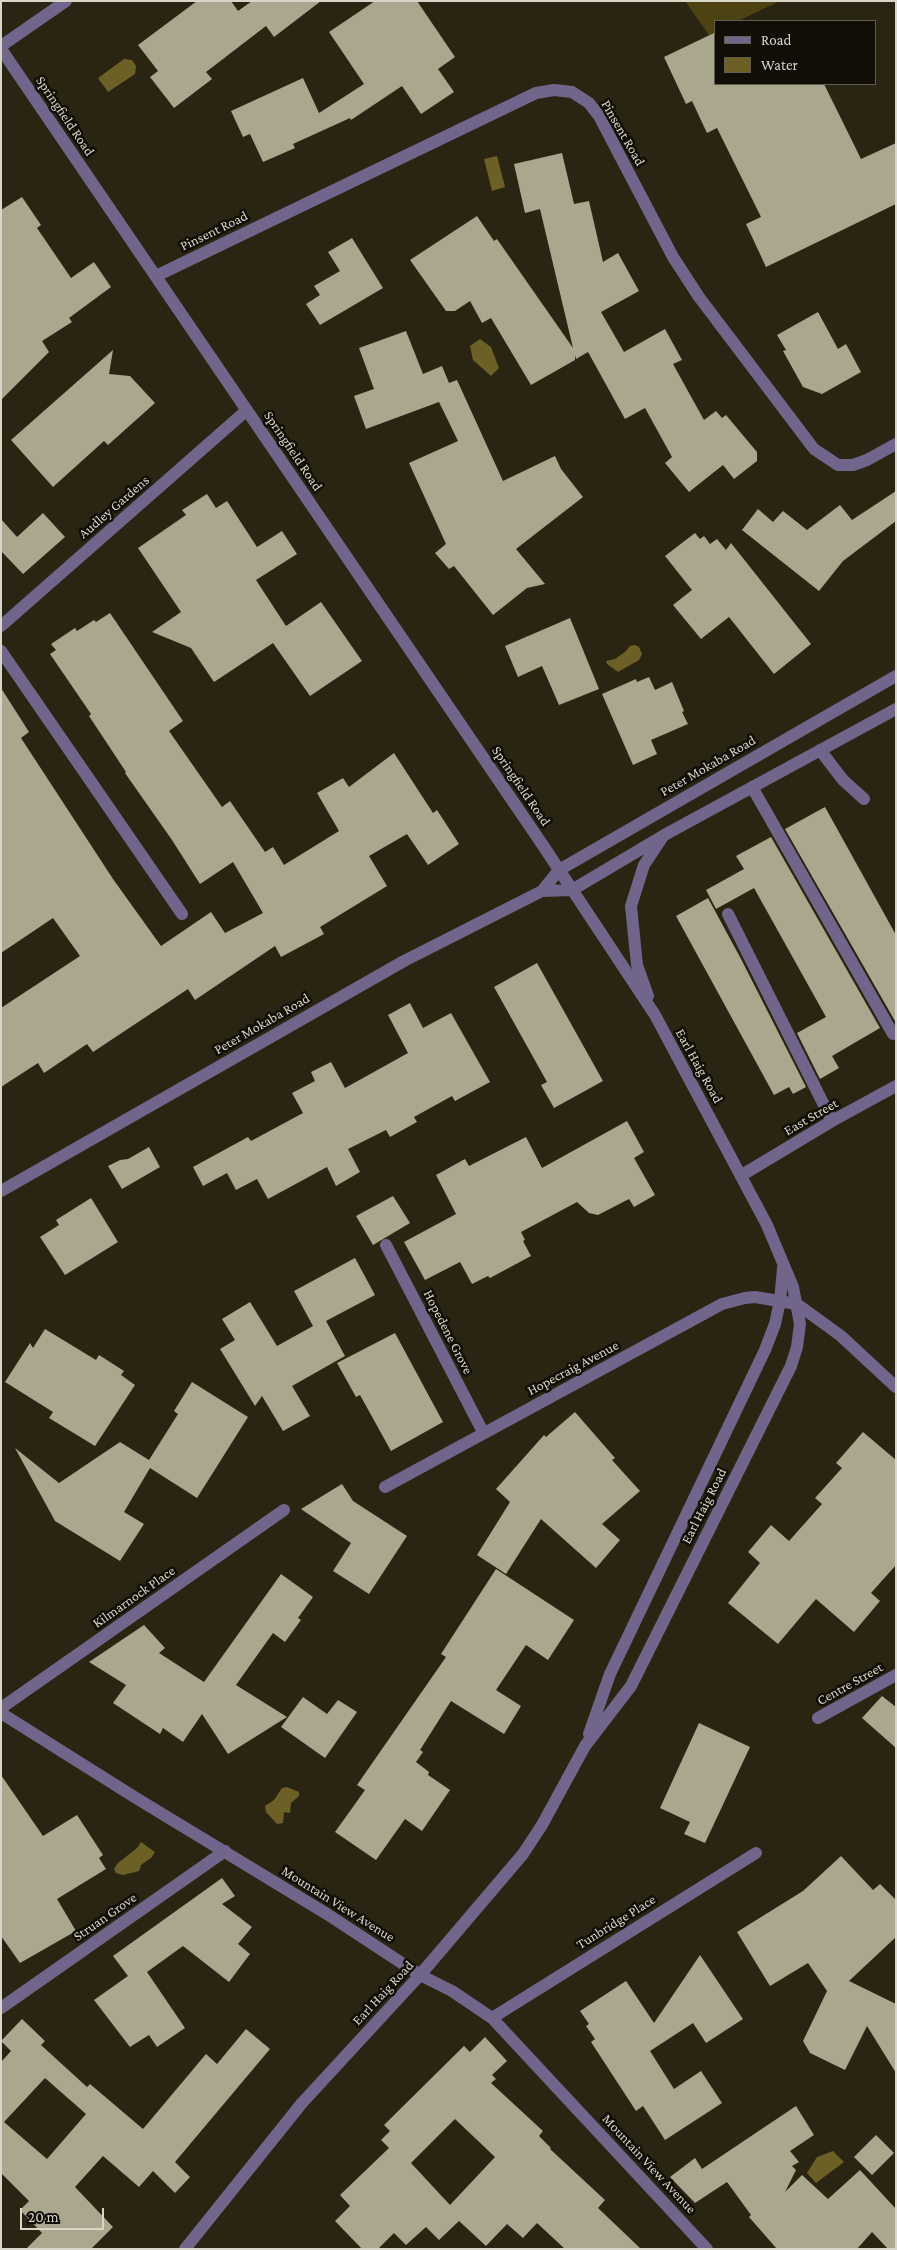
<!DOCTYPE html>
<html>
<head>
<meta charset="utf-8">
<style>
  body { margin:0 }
  #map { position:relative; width:897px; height:2250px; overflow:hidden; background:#2a2512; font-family:"Crimson Pro",serif }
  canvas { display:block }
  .frame { position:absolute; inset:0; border:2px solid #d8d5c9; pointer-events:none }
  .legend { position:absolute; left:714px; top:20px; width:162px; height:65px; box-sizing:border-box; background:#100e06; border:1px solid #605e54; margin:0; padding:6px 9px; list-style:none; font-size:15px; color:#d8d5c9 }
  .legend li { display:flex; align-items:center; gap:10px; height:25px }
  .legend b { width:25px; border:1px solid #605e54 }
  .scale { position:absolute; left:20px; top:2208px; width:84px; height:22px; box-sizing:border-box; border:2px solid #d8d5c9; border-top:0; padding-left:6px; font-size:15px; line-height:18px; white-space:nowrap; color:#d8d5c9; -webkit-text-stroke:4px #100e06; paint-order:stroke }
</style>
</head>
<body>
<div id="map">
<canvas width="897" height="2250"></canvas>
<div class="frame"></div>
<ul class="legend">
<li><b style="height:6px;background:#71658c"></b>Road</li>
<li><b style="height:14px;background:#6c6027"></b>Water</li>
</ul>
<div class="scale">20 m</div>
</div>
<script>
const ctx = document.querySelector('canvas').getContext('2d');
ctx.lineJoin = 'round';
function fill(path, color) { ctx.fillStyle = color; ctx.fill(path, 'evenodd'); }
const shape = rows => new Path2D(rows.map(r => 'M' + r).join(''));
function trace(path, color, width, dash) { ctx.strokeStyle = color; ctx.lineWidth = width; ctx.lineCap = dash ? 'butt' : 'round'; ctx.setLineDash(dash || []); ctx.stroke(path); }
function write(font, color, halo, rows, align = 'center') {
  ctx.font = font + ' "Crimson Pro",serif'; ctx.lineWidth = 5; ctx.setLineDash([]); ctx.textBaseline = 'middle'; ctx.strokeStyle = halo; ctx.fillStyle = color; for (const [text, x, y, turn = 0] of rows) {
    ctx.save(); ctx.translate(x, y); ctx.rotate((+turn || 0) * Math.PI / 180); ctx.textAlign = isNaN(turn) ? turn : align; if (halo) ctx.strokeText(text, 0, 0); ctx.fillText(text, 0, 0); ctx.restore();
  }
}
fill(shape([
  [685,1,780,1,738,21,716,21,716,32,709,35]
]), '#4c4212');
fill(shape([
  [124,59,132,60,136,66,135,74,108,92,98,78],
  [497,156,505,187,492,191,484,159],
  [480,339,491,347,499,368,491,376,473,360,470,346],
  [635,645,639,647,642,654,639,660,618,672,607,664,606,661,615,659,625,652,630,646],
  [287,1787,299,1792,299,1796,291,1803,290,1813,284,1812,283,1823,277,1824,266,1812,265,1806,274,1800,282,1788],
  [141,1842,155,1852,152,1857,141,1865,139,1871,123,1875,116,1873,114,1869,118,1863,137,1848],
  [833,2151,844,2162,816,2183,807,2173,817,2157]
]), '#6c6027');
fill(shape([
  [197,1,231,1,238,11,252,1,321,1,274,37,266,26,206,72,212,79,174,108,150,77,158,71,138,45],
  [375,1,417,1,455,57,438,69,454,92,421,114,402,86,351,120,350,118,293,144,295,148,263,162,250,134,243,137,231,111,303,78,319,113,364,84,329,32],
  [716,32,716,84,824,84,861,159,896,143,896,204,766,267,746,224,761,217,717,128,707,133,692,101,686,104,664,57],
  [562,153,574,204,589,201,603,262,618,253,639,291,601,312,624,352,665,329,682,360,673,364,704,420,716,411,722,418,726,415,757,452,757,461,734,479,723,465,689,492,665,463,672,457,645,408,625,419,588,352,576,359,575,355,575,360,531,385,491,318,482,323,470,301,455,311,446,311,410,260,477,216,494,241,497,239,573,348,540,209,525,213,514,164],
  [22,197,41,225,37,228,71,278,94,262,111,287,69,318,72,322,42,341,49,352,1,400,1,210],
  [352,238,383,288,320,325,306,304,320,295,314,286,340,271,328,252],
  [818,312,838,349,846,344,861,372,822,394,803,387,783,351,786,350,777,335],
  [406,331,423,374,442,366,449,383,457,380,503,481,555,456,561,469,583,497,516,549,545,584,527,588,493,615,454,566,449,569,435,553,446,544,409,463,458,441,439,402,366,429,354,396,374,389,359,348],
  [113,350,109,374,130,376,155,403,108,445,104,441,53,487,11,440],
  [896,491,896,521,843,561,819,591,742,530,758,509,773,522,783,511,807,530,840,505,852,520],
  [207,494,216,508,227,501,257,547,282,531,297,554,256,580,286,626,321,602,362,661,310,696,273,643,214,682,191,648,152,632,181,612,138,548,186,515,182,510],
  [43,513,65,537,23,574,1,551,1,519,17,537],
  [695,533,700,539,704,536,710,544,717,539,726,550,731,543,811,644,774,674,729,617,701,639,673,605,692,590,665,556],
  [110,613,183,721,169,731,222,807,230,801,265,852,273,847,284,865,339,831,317,793,343,778,349,787,394,753,433,813,437,810,459,844,428,865,407,834,369,856,387,886,320,927,324,934,281,957,275,946,195,1000,188,989,93,1052,87,1044,44,1073,38,1063,1,1087,1,1008,80,956,53,918,1,953,1,688,29,732,21,738,113,879,161,946,211,912,225,933,263,913,233,862,200,884,172,840,125,773,126,772,89,716,91,714,50,654,56,650,51,644,75,628,77,631,94,620,96,622],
  [570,618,599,689,559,705,542,666,518,677,505,646],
  [649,677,655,690,672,682,684,711,682,712,688,724,651,740,657,754,633,765,602,694,636,679,637,682],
  [825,807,896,935,895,1021,785,829],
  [771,837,880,1028,832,1056,839,1068,820,1079,797,1033,826,1017,754,888,716,909,706,890,744,869,736,856],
  [708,898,741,959,806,1087,793,1094,789,1087,774,1095,676,916],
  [537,963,603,1081,554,1108,541,1085,547,1082,494,987],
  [410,1003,423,1028,451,1013,490,1082,455,1101,452,1096,414,1117,417,1122,390,1137,386,1130,348,1149,360,1172,336,1186,327,1167,268,1199,257,1179,236,1190,227,1173,203,1186,193,1167,248,1137,251,1141,303,1113,292,1093,315,1081,311,1072,331,1062,345,1088,408,1053,388,1015],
  [627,1121,644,1152,634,1158,655,1195,634,1207,629,1199,598,1215,589,1213,577,1202,521,1232,525,1240,523,1241,531,1256,490,1278,488,1276,472,1284,460,1262,425,1280,404,1242,456,1214,436,1175,465,1159,469,1166,526,1137,542,1168],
  [149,1147,160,1167,122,1189,108,1166,120,1160,128,1159],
  [393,1196,410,1223,373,1245,356,1216],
  [91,1198,118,1242,65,1275,40,1237,59,1225,56,1220],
  [355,1258,375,1295,326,1321,345,1356,292,1386,310,1416,283,1431,262,1396,255,1406,220,1349,235,1340,222,1319,250,1302,277,1346,313,1326,294,1291],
  [45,1329,96,1360,99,1355,124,1371,121,1375,135,1385,95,1446,49,1418,53,1412,5,1382,30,1343,33,1348],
  [395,1333,443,1422,391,1451,360,1395,356,1397,337,1363],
  [192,1382,248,1417,197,1498,150,1468,124,1512,144,1524,120,1561,55,1521,15,1448,59,1483,120,1442,149,1460,178,1414,174,1411],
  [575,1412,615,1458,612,1460,640,1491,602,1524,620,1540,596,1568,541,1519,506,1574,477,1555,510,1502,496,1489,544,1435,546,1437],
  [863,1432,896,1460,896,1565,871,1593,880,1601,854,1632,816,1599,778,1644,728,1603,760,1563,748,1552,771,1525,789,1541,822,1504,815,1498,842,1468,836,1463],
  [342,1484,353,1501,407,1536,369,1594,333,1571,351,1543,301,1509],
  [496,1569,574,1620,548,1660,526,1645,496,1690,521,1706,504,1734,451,1701,420,1750,423,1752,416,1762,429,1772,428,1775,450,1790,422,1831,405,1819,376,1860,335,1832,365,1790,357,1785,446,1657,441,1654],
  [281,1574,313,1597,298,1618,301,1620,285,1642,273,1633,236,1685,287,1717,228,1754,202,1714,183,1742,163,1728,160,1734,113,1703,126,1685,89,1662,144,1625,165,1648,159,1653,204,1682],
  [882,1696,896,1707,896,1748,862,1718],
  [303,1697,327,1714,338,1700,357,1712,325,1758,281,1727],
  [699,1723,750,1747,705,1843,684,1834,690,1822,660,1808],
  [1,1775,43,1836,77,1815,103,1855,99,1858,106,1869,57,1899,76,1931,20,1963,1,1936],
  [841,1856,873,1890,880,1884,896,1900,896,1937,849,1981,896,2004,896,2073,867,2026,845,2070,810,2053,803,2041,827,1991,808,1963,770,1986,737,1932,803,1891],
  [222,1878,235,1896,222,1904,252,1927,238,1944,250,1954,229,1982,183,1946,147,1972,185,2028,157,2047,149,2035,130,2047,94,2000,128,1976,113,1956],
  [700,1955,743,2019,706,2043,693,2023,650,2051,674,2089,701,2071,722,2103,665,2140,643,2106,636,2111,591,2042,595,2039,586,2026,589,2024,580,2011,626,1981,654,2023],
  [22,2019,45,2041,41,2045,87,2087,90,2084,143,2129,206,2054,217,2064,246,2029,270,2049,175,2162,190,2177,175,2193,153,2171,139,2187,103,2156,75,2187,113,2227,91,2249,26,2249,42,2233,20,2210,29,2201,1,2173,1,2062,11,2051,1,2041],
  [45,2078,86,2114,47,2159,4,2122],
  [485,2037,507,2061,492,2075,496,2079,491,2083,543,2131,539,2136,551,2148,550,2149,605,2200,598,2208,641,2249,565,2249,537,2223,523,2238,507,2224,486,2246,459,2221,439,2240,426,2227,406,2245,394,2233,378,2249,362,2249,335,2221,350,2206,340,2195,389,2148,381,2140,390,2131,384,2125,464,2046,470,2052],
  [455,2119,495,2157,450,2205,411,2163],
  [796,2106,814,2135,790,2151,799,2162,792,2166,796,2170,785,2192,802,2175,828,2199,860,2170,896,2209,896,2249,888,2249,872,2232,857,2249,777,2249,749,2217,751,2215,727,2182,695,2203,670,2177,695,2158,702,2169],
  [876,2135,894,2153,872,2175,854,2157]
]), '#aba68e');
trace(shape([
  [1,46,66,1],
  [1,49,544,847,655,1015,767,1225,793,1287,800,1324,797,1347,791,1366,631,1686,585,1746,542,1825,523,1854,420,1975,302,2103,185,2249],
  [156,276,536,93,554,90,572,92,589,103,599,116,673,257,699,297,814,449,838,465,853,465,867,460,896,444],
  [1,626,247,410],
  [1,651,182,914],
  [820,750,843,780,864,799],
  [752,787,893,1034],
  [542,891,559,870,896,676],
  [728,914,832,1121],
  [648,996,637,965,631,906,644,865,662,838],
  [742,1175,832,1121,896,1086],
  [1,1191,404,961,542,891,572,890,668,833,896,709],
  [386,1245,483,1432],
  [385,1487,722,1304,745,1298,755,1297,797,1304,841,1336,896,1387],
  [1,1708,284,1510],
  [1,1713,136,1798,327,1914,420,1975,452,1991,492,2018,707,2249],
  [818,1718,896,1675],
  [589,1734,610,1674,765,1350,775,1324,780,1301,783,1268],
  [1,2008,225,1851],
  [492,2018,756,1853]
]), '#71658c', 12);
write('14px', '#d8d5c9', '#100e06', [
  ["Springfield Road",65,116,56],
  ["Pinsent Road",623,133,60],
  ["Pinsent Road",214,231,-26],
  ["Springfield Road",293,451,56],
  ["Audley Gardens",114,507,-41],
  ["Peter Mokaba Road",708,766,-30],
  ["Springfield Road",521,786,56],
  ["Peter Mokaba Road",262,1024,-30],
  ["Earl Haig Road",699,1066,61],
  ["East Street",811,1117,-30],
  ["Hopedene Grove",448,1332,63],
  ["Hopecraig Avenue",573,1368,-28],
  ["Earl Haig Road",704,1506,-63],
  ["Kilmarnock Place",134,1597,-35],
  ["Centre Street",850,1684,-29],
  ["Mountain View Avenue",338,1904,32],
  ["Struan Grove",105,1917,-35],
  ["Tunbridge Place",616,1922,-32],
  ["Earl Haig Road",383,1993,-47],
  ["Mountain View Avenue",649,2164,47]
]);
</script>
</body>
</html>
